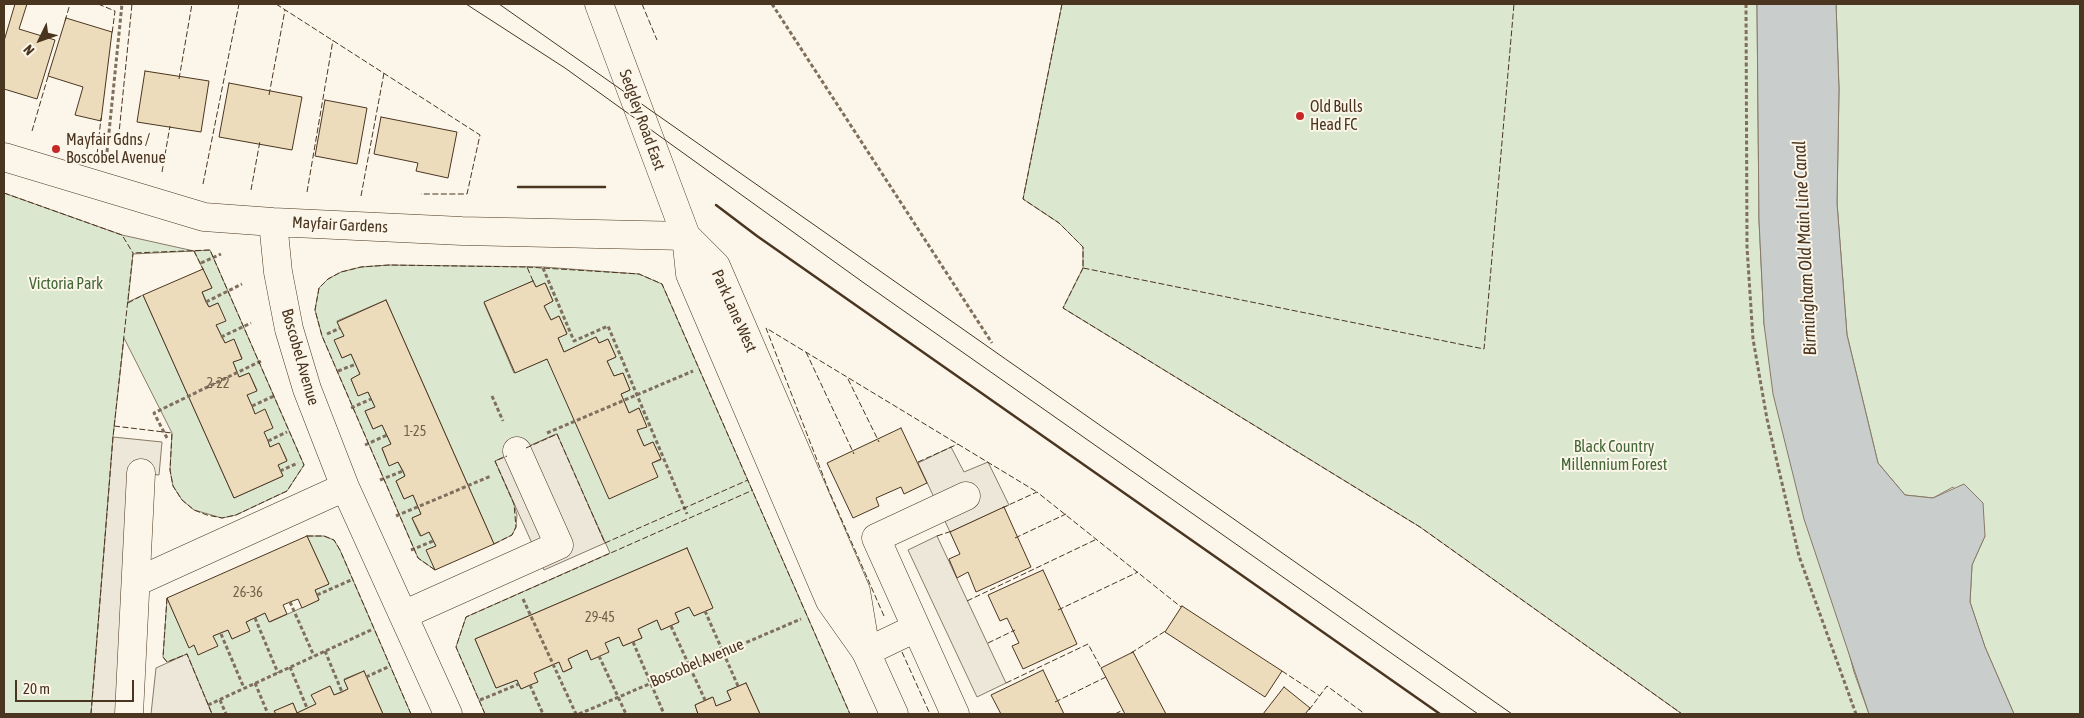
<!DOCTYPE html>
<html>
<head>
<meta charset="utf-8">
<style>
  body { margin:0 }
  #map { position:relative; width:2084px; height:718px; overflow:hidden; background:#fbf6e9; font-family:"Asap Condensed",sans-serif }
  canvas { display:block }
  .frame { position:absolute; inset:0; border:5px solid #4a3520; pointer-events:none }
  .north { position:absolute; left:15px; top:15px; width:50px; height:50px; -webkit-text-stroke:4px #fbf6e9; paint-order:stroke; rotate:228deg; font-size:14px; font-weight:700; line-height:20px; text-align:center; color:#4a3520 }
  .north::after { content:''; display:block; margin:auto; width:18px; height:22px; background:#4a3520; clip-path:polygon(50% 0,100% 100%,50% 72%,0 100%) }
  .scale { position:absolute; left:15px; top:680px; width:119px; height:22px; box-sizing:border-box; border:2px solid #4a3520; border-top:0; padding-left:6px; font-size:15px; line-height:18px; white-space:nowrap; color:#4a3520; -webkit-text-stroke:4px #fbf6e9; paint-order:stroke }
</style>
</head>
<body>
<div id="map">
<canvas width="2084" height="718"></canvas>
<div class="frame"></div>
<div class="north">N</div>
<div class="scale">20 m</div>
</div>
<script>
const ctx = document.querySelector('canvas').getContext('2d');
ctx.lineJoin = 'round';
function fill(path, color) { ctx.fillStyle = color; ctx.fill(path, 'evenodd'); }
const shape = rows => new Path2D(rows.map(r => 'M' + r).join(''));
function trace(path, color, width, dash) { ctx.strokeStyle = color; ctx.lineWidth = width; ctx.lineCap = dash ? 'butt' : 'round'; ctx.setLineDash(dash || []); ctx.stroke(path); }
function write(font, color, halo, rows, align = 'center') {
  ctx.font = font + ' "Asap Condensed",sans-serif'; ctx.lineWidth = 4; ctx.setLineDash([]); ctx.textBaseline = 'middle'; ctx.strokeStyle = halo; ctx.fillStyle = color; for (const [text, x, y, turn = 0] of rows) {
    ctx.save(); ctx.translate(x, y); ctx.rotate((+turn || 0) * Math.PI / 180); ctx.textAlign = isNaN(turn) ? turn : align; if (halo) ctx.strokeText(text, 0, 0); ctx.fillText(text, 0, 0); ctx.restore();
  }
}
const green = shape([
  [1062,4,1757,4,1759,220,1764,324,1854,672,1869,714,1682,714,1420,527,1063,308,1083,268,1083,247,1059,223,1023,199,1062,4],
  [1836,4,2080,4,2080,714,2014,714,1985,647,1970,602,1972,565,1985,536,1953,487,1933,498,1905,495,1878,463,1847,335,1837,203,1839,89,1836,4],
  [4,193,122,235,194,251,210,250,304,465,287,491,236,515,222,518,194,510,182,500,173,486,170,470,172,433,124,338,113,437,91,714,4,714,4,193],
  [194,251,212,288,202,292,209,307,218,303,216,325,225,343,234,340,242,358,233,362,239,377,249,373,257,390,247,395,255,414,270,447,279,444,287,460,278,465,283,476,234,498,143,295,128,302,133,254,194,251],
  [389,265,543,267,639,274,662,284,850,714,760,714,746,683,727,691,731,700,716,706,712,697,695,705,698,714,485,714,456,647,466,617,610,553,556,434,495,461,514,504,517,515,516,527,512,535,494,544,386,300,337,321,344,336,335,340,342,358,351,354,360,374,351,379,358,395,368,392,375,407,365,411,373,429,382,425,391,444,382,449,389,465,398,462,405,476,396,481,404,499,413,495,421,514,412,518,420,536,429,532,436,546,435,570,418,558,322,336,315,310,319,288,328,279,341,272,361,267,389,265],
  [533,281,536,287,545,283,553,301,544,306,551,320,559,316,567,333,558,338,564,352,596,337,599,343,608,339,616,357,607,361,614,376,623,373,630,390,621,394,629,413,639,408,646,426,637,430,644,446,653,442,661,460,652,463,547,359,514,373,484,303,533,281],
  [687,548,712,608,694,616,689,607,675,613,679,622,661,630,657,620,638,629,642,638,623,646,619,637,605,643,591,660,587,650,568,659,572,668,564,672,559,662,534,673,537,682,521,689,517,680,496,688,475,639,687,548],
  [307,536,324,536,334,540,340,550,411,714,383,714,364,671,344,679,348,689,334,695,330,686,312,695,316,704,297,713,293,703,275,711,276,714,212,714,187,654,167,662,163,657,167,598,189,647,194,645,217,646,213,636,228,630,232,639,249,631,246,622,265,613,270,622,319,600,315,590,329,584,307,536]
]);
fill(green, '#dce7d0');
trace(green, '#887966', 1);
const parking = shape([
  [557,434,605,543,544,570,495,461,557,434],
  [113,437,162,442,159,475,141,473,129,714,91,714,113,437],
  [951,447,964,472,988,462,1009,505,950,532,918,463,951,447],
  [937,536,1006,683,977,697,908,550,937,536],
  [187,654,212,714,151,714,156,668,187,654]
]);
fill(parking, '#ede7d9');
trace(parking, '#887966', 1);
const water = shape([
  [1757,4,1836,4,1839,89,1837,203,1847,335,1878,463,1905,495,1933,498,1964,484,1983,503,1985,536,1972,565,1970,602,1985,647,2014,714,1869,714,1804,519,1773,394,1764,324,1759,220,1757,4]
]);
fill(water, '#c9cecd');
trace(water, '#887966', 1);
const building = shape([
  [15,4,27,4,19,29,55,40,37,99,4,89,4,41,15,4],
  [66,18,112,32,101,121,75,115,83,87,48,76,66,18],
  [145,71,209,81,201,132,137,122,145,71],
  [229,83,302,97,292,150,219,137,229,83],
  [325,100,367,108,357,164,315,156,325,100],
  [381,117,457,132,448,178,416,171,418,163,374,154,381,117],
  [203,269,212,288,202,292,206,302,209,307,218,303,226,321,216,325,225,343,234,339,242,359,233,362,239,377,249,373,257,391,247,395,252,406,255,414,265,409,273,428,264,432,268,441,270,447,279,443,287,461,278,465,283,476,234,498,143,295,203,269],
  [533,281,536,287,545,283,553,301,544,306,551,320,559,316,567,334,558,338,564,352,596,337,599,343,608,339,616,357,607,361,614,376,623,373,630,390,621,394,629,413,639,408,647,427,637,430,644,446,653,442,661,459,652,463,658,477,609,499,547,359,515,373,484,302,533,281],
  [386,300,494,544,435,570,426,550,436,546,429,532,421,536,412,518,421,514,413,495,404,499,396,481,405,476,403,471,398,462,389,466,382,448,391,444,382,425,373,429,365,411,375,407,368,392,358,396,351,379,360,374,351,354,342,358,334,340,344,336,337,322,386,300],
  [901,428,927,483,904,494,901,487,876,498,879,506,853,518,827,463,901,428],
  [1004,507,1031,567,976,592,968,572,957,578,949,559,960,554,950,532,1004,507],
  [307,536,329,584,315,590,319,600,302,608,298,599,290,602,283,605,287,614,269,622,265,613,246,622,250,631,232,639,228,630,213,636,218,646,198,655,194,645,189,648,167,598,307,536],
  [687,548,713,608,694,616,689,607,675,613,679,622,661,630,657,620,638,629,642,638,623,646,619,637,605,643,609,652,591,660,587,650,568,659,572,668,563,672,559,662,534,673,538,682,530,685,521,689,517,680,496,688,475,639,687,548],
  [1043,570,1077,644,1023,669,1012,646,1019,643,1007,618,1000,621,988,595,1043,570],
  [1182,606,1282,671,1265,697,1165,632,1182,606],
  [1133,652,1166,714,1125,714,1101,668,1133,652],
  [1043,670,1064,714,1001,714,991,695,1043,670],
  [364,671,383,714,276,714,274,711,293,703,297,713,316,704,311,695,330,686,334,695,342,692,348,689,344,680,364,671],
  [746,683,760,714,698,714,695,705,713,697,716,706,731,700,727,691,746,683],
  [1284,687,1310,708,1305,714,1263,714,1284,687]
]);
fill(building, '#ecdcbc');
trace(building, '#4a3520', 1);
const street = shape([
  [4,157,204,217,273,222,462,231,686,236],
  [273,222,278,272,289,329,307,389,345,487,448,714],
  [136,582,345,487],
  [403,615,559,545,517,451],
  [866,652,916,628],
  [129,714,141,473],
  [955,714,876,538,966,496]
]);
const primary = shape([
  [599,4,686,236,690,274,830,601,866,652,894,714],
  [686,236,716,266,856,591,865,645]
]);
trace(street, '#4a3520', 29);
trace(primary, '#4a3520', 29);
trace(shape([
  [772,4,992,343],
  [1746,4,1747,247,1753,339,1767,419,1799,556,1856,714],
  [107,152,122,4],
  [201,263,221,254],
  [543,268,574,341,608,326,687,514],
  [206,302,242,284],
  [327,334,340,328],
  [221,337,251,323],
  [338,371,356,364],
  [492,396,503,421],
  [252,406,274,396],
  [351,408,371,399],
  [547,433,693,371],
  [167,438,154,413,263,360],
  [268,441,287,432],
  [365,445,387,435],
  [280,471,298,463],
  [380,480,403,471],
  [396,516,491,476],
  [411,550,433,541],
  [317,595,351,580],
  [523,599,576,714],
  [290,602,314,656],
  [705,611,738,686],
  [255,618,278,673],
  [671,626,705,700],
  [221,634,244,688],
  [633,642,664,714],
  [325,651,342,692],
  [599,656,626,714],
  [290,667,307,708],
  [366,677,388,667],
  [255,683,268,714],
  [530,685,543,714],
  [220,700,226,714],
  [480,700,519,684],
  [208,705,371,630],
  [579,714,801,619]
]), '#7f6f5c', 3, [4, 2.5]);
trace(street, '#fbf6e9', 28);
trace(primary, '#fbf6e9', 28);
trace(shape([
  [466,4,565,68,864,283,1478,714],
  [499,4,1512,714]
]), '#4a3520', 1);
trace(shape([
  [98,4,115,11,112,34],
  [276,4,480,135,467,194,421,194],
  [642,4,657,40],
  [1062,4,1023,199,1059,223,1083,247,1083,268,1484,349,1514,4],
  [65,21,70,4],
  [179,79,192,4],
  [269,95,285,10],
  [32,131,49,73],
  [97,155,101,118],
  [116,163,132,4],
  [162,172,170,126],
  [203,184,239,4],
  [251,190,260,141],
  [307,192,333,40],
  [4,193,122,235,133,253,113,437,91,714],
  [361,196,384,73],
  [194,251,203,269],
  [527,267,639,274,662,284,850,714],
  [1083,268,1063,308,1420,527,1682,714],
  [128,303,143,295],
  [806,352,854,454],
  [848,379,879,442],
  [114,426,172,433,170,470,173,486,182,500,194,510,207,515,222,518,236,515,274,497,287,491,304,465,210,250,133,253],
  [526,448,557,434,605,543,748,480],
  [918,462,958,444],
  [1002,508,1037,492,1181,607],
  [307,536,324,536,334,540,340,550,411,714],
  [937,536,952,531],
  [1015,538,1066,514],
  [494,544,512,535,516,527,514,504,495,461,507,456],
  [435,570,418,558,322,336,315,310,319,288,328,279,341,272,361,267,389,265,527,267,533,281],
  [167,598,163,657,167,662,187,654,212,714],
  [967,601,1097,539],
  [1058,610,1138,572],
  [884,616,829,491,766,328,1037,492],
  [988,643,1015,630],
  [902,652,930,714],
  [1131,653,1167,630],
  [1282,671,1320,696],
  [1006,683,1088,644,1101,668],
  [1055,702,1106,677],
  [1309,710,1327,686,1365,714],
  [485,714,456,647,466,617,753,490],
  [1115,714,1123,710]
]), '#4a3520', 1, [6, 2.5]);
trace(shape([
  [518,187,605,187],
  [716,205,757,236,1440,714]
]), '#4a3520', 2.5);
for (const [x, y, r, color] of [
  [1300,116,5,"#c62828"],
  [56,149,5,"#c62828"]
]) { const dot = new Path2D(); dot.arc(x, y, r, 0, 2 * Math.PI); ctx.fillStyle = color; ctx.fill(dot); trace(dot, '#fbf6e9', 2); }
write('14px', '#725f47', null, [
  ["2-22",218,384],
  ["1-25",415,432],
  ["26-36",248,593],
  ["29-45",600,618]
]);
write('16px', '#4a3520', '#fbf6e9', [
  ["Old Bulls",1310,107],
  ["Head FC",1310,125],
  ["Mayfair Gdns /",66,140],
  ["Boscobel Avenue",66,158]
], 'left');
write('16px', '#4a3520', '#fbf6e9', [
  ["Sedgley Road East",642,120,70],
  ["Mayfair Gardens",340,225,3],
  ["Park Lane West",734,311,66],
  ["Boscobel Avenue",300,357,74],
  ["Boscobel Avenue",697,663,-23]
]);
write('16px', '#436837', '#fbf6e9', [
  ["Victoria Park",66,284],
  ["Black Country",1614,447],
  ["Millennium Forest",1614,465]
]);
write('italic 18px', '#4a3520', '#fbf6e9', [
  ["Birmingham Old Main Line Canal",1805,248,-93]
]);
</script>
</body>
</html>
